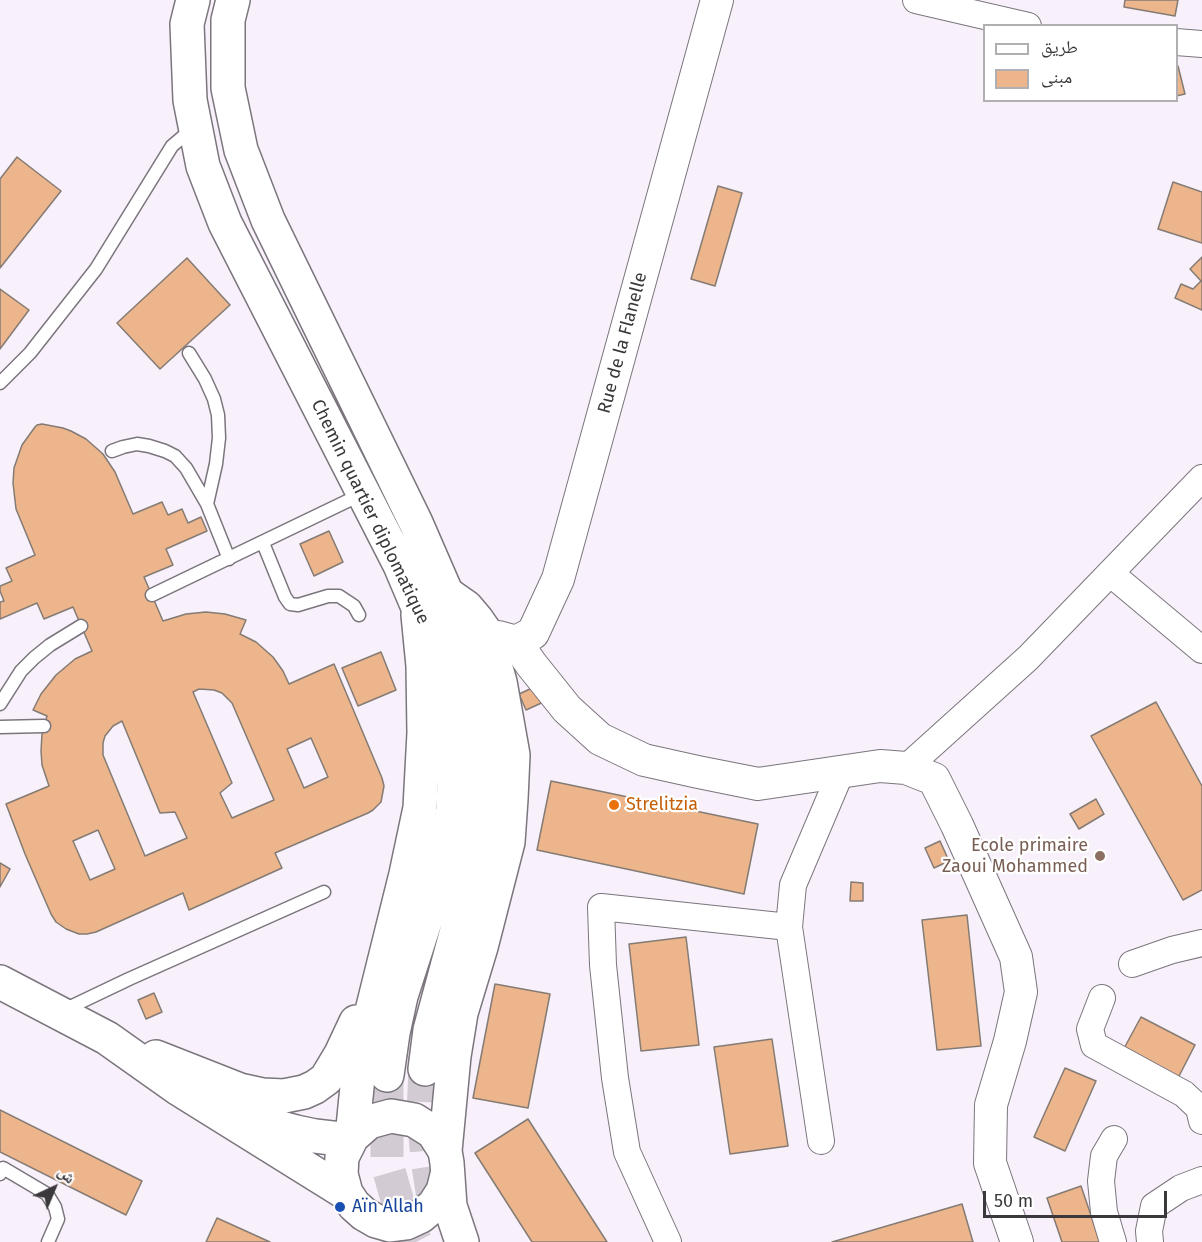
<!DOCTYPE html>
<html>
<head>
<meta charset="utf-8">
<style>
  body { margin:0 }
  #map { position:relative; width:1202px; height:1242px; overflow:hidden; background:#f8f0fa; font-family:"Fira Sans","Noto Naskh Arabic",sans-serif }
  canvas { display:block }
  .legend { position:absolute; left:983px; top:24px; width:195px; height:78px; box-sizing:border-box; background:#fff; border:2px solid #b1afb1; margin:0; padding:8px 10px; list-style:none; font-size:18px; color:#3b383b }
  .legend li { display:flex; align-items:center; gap:12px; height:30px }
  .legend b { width:30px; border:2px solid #b1afb1 }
  .north { position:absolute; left:24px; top:1158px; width:60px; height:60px; -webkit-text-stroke:4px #fff; paint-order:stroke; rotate:44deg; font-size:16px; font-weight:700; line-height:24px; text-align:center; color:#3b383b }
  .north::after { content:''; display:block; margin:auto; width:21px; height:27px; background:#3b383b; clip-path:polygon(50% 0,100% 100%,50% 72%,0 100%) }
  .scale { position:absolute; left:983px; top:1191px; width:184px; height:27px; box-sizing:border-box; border:3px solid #3b383b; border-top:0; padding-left:8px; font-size:18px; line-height:21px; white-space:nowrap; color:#3b383b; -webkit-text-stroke:4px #fff; paint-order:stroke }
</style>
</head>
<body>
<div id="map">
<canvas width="1202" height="1242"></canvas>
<ul class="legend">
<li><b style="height:8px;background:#fff"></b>طريق</li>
<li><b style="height:16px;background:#ecb58b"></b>مبنى</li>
</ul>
<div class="north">ش</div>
<div class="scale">50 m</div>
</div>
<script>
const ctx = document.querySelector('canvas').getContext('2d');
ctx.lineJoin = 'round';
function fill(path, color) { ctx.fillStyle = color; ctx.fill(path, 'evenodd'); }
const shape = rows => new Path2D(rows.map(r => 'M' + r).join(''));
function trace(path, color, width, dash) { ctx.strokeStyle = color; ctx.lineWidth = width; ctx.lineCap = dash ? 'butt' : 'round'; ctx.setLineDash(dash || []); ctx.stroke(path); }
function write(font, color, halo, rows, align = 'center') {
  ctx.font = font + ' "Fira Sans",sans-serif'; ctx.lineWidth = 4.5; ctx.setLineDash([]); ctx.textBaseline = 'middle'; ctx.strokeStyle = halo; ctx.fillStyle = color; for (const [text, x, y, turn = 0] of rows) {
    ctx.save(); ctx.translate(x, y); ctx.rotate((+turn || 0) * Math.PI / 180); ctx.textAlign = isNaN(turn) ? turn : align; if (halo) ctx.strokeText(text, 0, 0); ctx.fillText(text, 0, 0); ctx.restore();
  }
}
const building = shape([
  [1125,0,1178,0,1175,16,1124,7,1125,0],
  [1176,66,1178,66,1185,94,1176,96,1176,66],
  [17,157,61,191,0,268,0,179,17,157],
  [1173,182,1202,192,1202,243,1158,229,1173,182],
  [718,186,742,193,715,286,691,279,718,186],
  [1202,257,1202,310,1175,298,1181,284,1193,289,1201,281,1190,269,1202,257],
  [187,258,230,305,160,369,117,323,187,258],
  [0,289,29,310,0,349,0,289],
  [42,424,63,428,71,431,86,439,103,454,115,472,133,514,162,502,168,515,182,509,188,523,201,517,207,531,166,549,173,565,144,577,163,621,186,614,206,612,225,614,246,620,240,634,256,642,273,657,283,671,289,684,334,664,382,778,384,786,381,802,373,810,368,813,275,853,282,868,189,910,183,893,96,932,87,934,79,934,66,929,56,922,51,914,25,854,6,804,49,786,42,765,41,751,42,734,47,716,33,710,41,694,56,675,75,659,92,651,73,607,44,619,37,603,0,619,0,602,4,601,0,591,0,586,12,581,6,568,35,555,16,509,13,483,14,468,22,445,35,427,37,425,42,424],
  [199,689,214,690,222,693,232,703,274,800,232,818,220,793,232,783,193,692,199,689],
  [122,721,160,813,175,812,187,838,145,856,103,755,103,743,105,736,113,726,122,721],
  [311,738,328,777,304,788,287,749,311,738],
  [98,830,115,869,90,880,73,841,98,830],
  [329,531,343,562,314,576,300,544,329,531],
  [381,652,396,690,358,706,342,668,381,652],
  [541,684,548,700,526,710,519,694,541,684],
  [1156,702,1202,786,1202,890,1183,900,1091,736,1156,702],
  [551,781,758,824,744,894,537,850,551,781],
  [1096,799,1104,814,1079,829,1070,814,1096,799],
  [940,841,949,861,934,868,925,848,940,841],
  [0,863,10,869,0,887,0,863],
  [851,882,863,883,863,901,850,901,851,882],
  [967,915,981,1046,937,1050,922,920,967,915],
  [686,937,699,1045,641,1051,629,944,686,937],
  [495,984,550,994,528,1108,473,1098,495,984],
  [154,993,162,1012,146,1019,138,1000,154,993],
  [1141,1017,1195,1045,1177,1080,1122,1052,1141,1017],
  [772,1039,788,1146,730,1154,714,1047,772,1039],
  [1065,1068,1096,1081,1065,1151,1034,1137,1065,1068],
  [0,1110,142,1181,126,1215,0,1152,0,1110],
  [528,1119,607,1242,532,1242,475,1153,528,1119],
  [1081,1186,1100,1242,1062,1242,1047,1198,1081,1186],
  [962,1204,973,1242,832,1242,962,1204],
  [217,1218,270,1242,206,1242,217,1218]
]);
fill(building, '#ecb58b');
trace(building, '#847b75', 1.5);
trace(shape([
  [425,1069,423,1113,427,1159,434,1204,440,1218],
  [387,1075,387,1164,401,1213,416,1242]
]), '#d2cbd4', 33, [33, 16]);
const service = shape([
  [189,353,205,379,214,399,218,415,219,438,216,464,207,504],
  [0,383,30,353,96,269,172,146,192,129],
  [112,451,123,447,137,444,149,446,165,451,175,456,186,468,207,504,229,559],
  [263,543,285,597,290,604,298,605,328,596,339,596,354,606,359,615],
  [152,595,362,494],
  [0,704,21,671,34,658,50,645,81,626],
  [0,727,44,726],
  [64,1010,129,979,324,892],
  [0,1174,3,1168,47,1194,55,1207,58,1219,48,1242]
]);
const minor = shape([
  [916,0,1028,26],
  [1176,42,1202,44],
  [1110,573,1202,650],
  [906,768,1028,658,1202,478],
  [1132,964,1172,950,1202,943],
  [1102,998,1090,1029,1094,1045,1184,1094,1199,1108,1202,1121],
  [821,1141,789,927,793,885,841,772],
  [668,1242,627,1152,615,1078,603,965,601,907,789,927],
  [1113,1242,1104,1212,1101,1181,1104,1156,1114,1139],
  [1150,1242,1149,1231,1154,1206,1181,1188,1202,1180]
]);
const tertiary = shape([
  [498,637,516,642,533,633,558,579,717,0],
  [516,642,531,664,567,709,600,739,644,760,698,772,758,784,880,766,906,768,934,779,957,825,1016,957,1021,992,1010,1041,991,1105,990,1163,1017,1242]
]);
const primary = shape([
  [446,593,466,607,477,620,486,633,500,682,513,755,511,799,508,842,481,947,461,1013,454,1056,445,1151,447,1163,450,1206,462,1242],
  [0,982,107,1038,179,1089,346,1193],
  [156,1057,240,1090,263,1095,284,1096,304,1092,315,1087,326,1079,341,1054,356,1022],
  [245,1116,262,1123,296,1132,315,1136,349,1140],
  [352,1137,358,1077,363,1047,406,874,420,808,424,733,423,666,418,615],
  [445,1151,433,1132,414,1120,391,1116,369,1122,352,1137,342,1157,341,1174,346,1193,354,1205,364,1214,376,1221,390,1225,406,1223,421,1216,434,1205,443,1191,447,1175]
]);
const trunk = shape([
  [193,0,187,24,190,100,203,166,225,223,400,565,442,664,451,700,455,754,453,810,432,900,401,996,393,1033,387,1075],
  [233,0,228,20,228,88,241,150,268,220,416,523,466,638,474,669,480,700,485,744,486,783,478,845,464,904,430,1030,425,1069]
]);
trace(service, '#7b757d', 15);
trace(minor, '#7b757d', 28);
trace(tertiary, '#7b757d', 34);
trace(primary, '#7b757d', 36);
trace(trunk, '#7b757d', 36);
trace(service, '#fff', 12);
trace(minor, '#fff', 26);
trace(tertiary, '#fff', 32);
trace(primary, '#fff', 33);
trace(trunk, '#fff', 33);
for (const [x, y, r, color] of [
  [614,805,6,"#e8710a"],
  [1100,856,6,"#8d6e63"],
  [340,1207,6,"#1a4fb4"]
]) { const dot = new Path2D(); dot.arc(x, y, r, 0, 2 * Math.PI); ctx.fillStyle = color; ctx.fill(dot); trace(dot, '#fff', 2); }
write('18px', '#3b383b', '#fff', [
  ["Rue de la Flanelle",623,343,-75],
  ["Chemin quartier diplomatique",370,512,64]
]);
write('18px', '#c56008', '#fff', [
  ["Strelitzia",626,805]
], 'left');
write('18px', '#785e54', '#fff', [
  ["Ecole primaire",1088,846],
  ["Zaoui Mohammed",1088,867]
], 'right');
write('18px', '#164399', '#fff', [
  ["Aïn Allah",352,1207]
], 'left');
</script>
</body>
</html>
